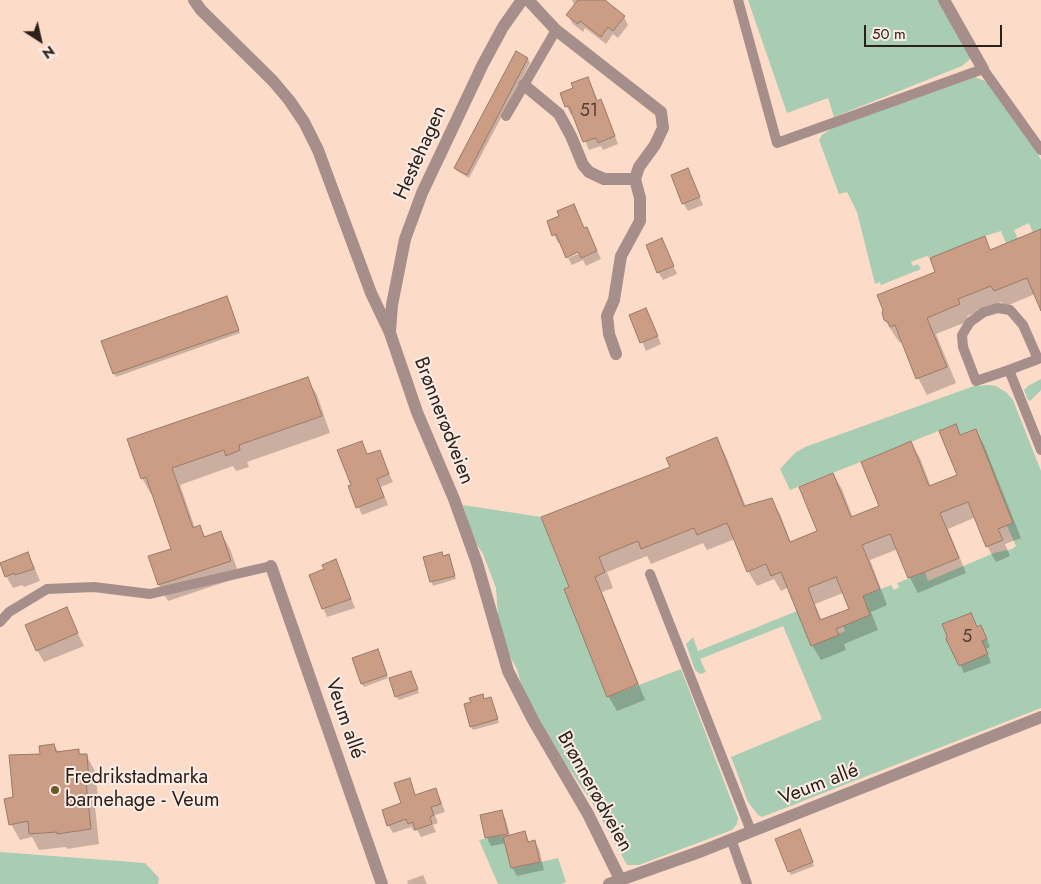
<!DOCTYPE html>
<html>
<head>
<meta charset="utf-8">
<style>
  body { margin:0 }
  #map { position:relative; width:1041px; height:884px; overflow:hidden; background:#fddbc9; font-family:Jost,sans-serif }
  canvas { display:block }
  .north { position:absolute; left:15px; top:15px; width:50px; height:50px; -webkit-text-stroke:4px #fbede6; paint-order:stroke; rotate:145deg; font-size:14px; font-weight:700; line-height:20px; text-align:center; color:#2c2019 }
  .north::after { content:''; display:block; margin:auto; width:18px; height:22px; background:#2c2019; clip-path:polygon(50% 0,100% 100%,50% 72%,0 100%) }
  .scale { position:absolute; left:864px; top:25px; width:138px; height:22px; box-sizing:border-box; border:2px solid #2c2019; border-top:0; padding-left:6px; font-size:15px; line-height:18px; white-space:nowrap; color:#2c2019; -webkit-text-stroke:4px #fbede6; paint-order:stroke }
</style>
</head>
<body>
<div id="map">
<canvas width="1041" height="884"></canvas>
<div class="north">N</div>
<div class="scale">50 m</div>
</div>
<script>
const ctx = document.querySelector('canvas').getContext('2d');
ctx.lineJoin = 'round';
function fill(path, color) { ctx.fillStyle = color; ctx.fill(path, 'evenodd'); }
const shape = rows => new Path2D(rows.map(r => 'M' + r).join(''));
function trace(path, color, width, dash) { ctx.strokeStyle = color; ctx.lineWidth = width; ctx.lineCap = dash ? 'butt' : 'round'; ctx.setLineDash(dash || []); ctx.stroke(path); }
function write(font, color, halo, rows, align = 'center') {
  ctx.font = font + ' Jost,sans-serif'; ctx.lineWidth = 4; ctx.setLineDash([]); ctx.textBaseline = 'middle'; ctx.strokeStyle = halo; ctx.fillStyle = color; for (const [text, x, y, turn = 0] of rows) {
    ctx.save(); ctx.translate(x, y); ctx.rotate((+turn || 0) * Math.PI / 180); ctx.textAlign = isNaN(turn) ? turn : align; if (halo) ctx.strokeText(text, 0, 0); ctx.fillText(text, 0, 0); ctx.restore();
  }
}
fill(shape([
  [748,0,940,0,971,53,970,59,962,66,834,117,828,98,787,113],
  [975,77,990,83,1033,144,1041,160,1041,229,1033,233,1029,223,1014,230,1018,239,1006,243,1001,231,985,236,930,258,927,256,911,262,913,266,918,264,921,269,881,285,880,282,875,284,857,212,847,192,839,194,819,140,822,135,832,128],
  [1041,379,1041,390,1030,401,1028,400,1024,390,1028,386],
  [988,385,996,386,1006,392,1013,400,1041,471,1041,708,762,817,758,815,748,802,731,757,822,719,783,626,700,659,706,672,700,674,695,670,686,644,693,637,698,651,797,611,811,646,845,631,843,626,870,615,863,596,891,585,894,590,899,587,897,583,925,572,928,581,994,553,1012,549,1016,546,1007,526,1013,523,999,486,975,472,990,465,975,429,960,435,956,424,790,490,780,469,795,453,805,447,974,386],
  [463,505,541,517,562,571,568,569,574,585,564,589,607,697,681,669,738,818,737,824,732,830,639,865,627,865,595,807,564,761,523,691,517,669,509,655,498,616,496,588,483,554,476,543,471,531],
  [517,833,515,868,558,858,566,882,562,884,498,884,479,840,502,835,503,839],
  [0,852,145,863,159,878,158,884,0,884]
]), '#a8cdb2');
fill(shape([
  [572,0,596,0,624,17,628,25,618,38,613,34,606,44,585,28,583,32,572,23,568,15,575,6],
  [516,53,528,59,530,63,469,178,457,171,455,168],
  [587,78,598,102,600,101,605,109,618,144,603,150,601,146,589,150,574,114,571,115,561,94,574,89],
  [688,170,703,205,688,211,683,203],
  [548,222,584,230,587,228,601,259,586,266,583,260,572,265,568,258,585,251,561,242,558,243],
  [1041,231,1041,310,1035,294,1004,307,1001,302,967,316,969,321,936,334,956,383,927,395,918,378,903,341,900,343,895,336,885,320,937,273,984,238,991,251],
  [662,239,677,274,663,280,658,272],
  [227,298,240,333,116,377,114,373],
  [631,315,650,317,661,344,646,351],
  [307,378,317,395,330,433,247,462,249,467,236,471,233,466,180,485,195,528,200,527,206,538,221,533,230,549,240,577,168,601,159,585,173,549,153,494,151,494,142,478],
  [956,426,961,436,975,430,984,445,1021,538,1005,544,1010,556,996,562,987,546,976,517,948,529,966,573,918,593,910,578,898,549,870,560,887,605,871,612,878,630,844,644,846,650,821,660,812,645,789,587,781,591,774,579,757,586,748,571,735,539,707,550,703,543,651,564,647,556,607,572,613,588,602,592,645,700,617,711,608,696,570,588,671,468,716,439,725,454,746,507,771,499,780,514,791,543,819,532,833,474,842,489,853,518,880,507,911,443,920,458,931,487,959,476],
  [843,593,850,610,822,621,815,604],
  [361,442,368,455,379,451,393,482,381,487,388,505,362,515,350,487,353,485],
  [27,553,34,566,40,581,24,587,22,585,13,588,6,576],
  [424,557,443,557,450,559,456,579,433,586],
  [336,561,355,608,327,617,310,576,326,570],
  [66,609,84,646,44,662,37,650],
  [977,628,985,635,990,647,986,649,991,663,964,673,948,636],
  [379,654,388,678,364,687,362,684],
  [411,672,419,693,399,700,396,696],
  [482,696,485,700,491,698,499,723,473,730,471,727],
  [54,745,59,753,78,751,81,755,86,755,95,771,98,797,94,797,99,844,67,849,66,847,39,850,32,837,20,840,11,824,14,798,41,755],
  [409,779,416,796,435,790,440,798,445,812,435,815,438,823,433,825,436,832,421,837,417,830,414,831,411,827,393,833,388,825,403,804],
  [502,812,506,820,510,836,525,833,530,843,534,841,539,849,544,870,517,876,512,867,506,843,491,846,487,838,482,816],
  [802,834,814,866,791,875,776,840],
  [423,875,427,884,408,884,407,881]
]), '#0003');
const building = shape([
  [578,0,605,0,625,16,613,31,608,27,601,37,580,21,578,24,566,15,578,0],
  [516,51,528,58,467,175,454,168,516,51],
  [588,77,597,101,601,99,615,136,598,143,596,138,583,142,569,106,565,107,560,93,573,88,571,83,588,77],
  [688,168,700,197,682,204,671,175,688,168],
  [574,204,584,228,587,227,597,251,581,258,578,252,566,258,556,234,552,236,547,221,559,216,557,211,574,204],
  [1041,229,1041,311,1027,278,994,291,991,286,958,299,960,304,927,318,947,367,916,379,895,325,890,327,888,322,884,320,882,313,883,310,877,295,935,272,930,258,985,236,990,250,1041,229],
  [662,238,674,266,657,273,646,245,662,238],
  [227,296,239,330,113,374,101,341,227,296],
  [646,308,658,336,640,343,629,315,646,308],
  [308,377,322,416,239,445,240,450,226,456,224,450,172,468,193,528,200,525,204,537,221,531,231,561,158,585,148,556,171,549,146,477,141,479,127,439,308,377],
  [956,424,960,435,976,429,1013,523,998,529,1003,540,986,547,968,502,940,513,959,558,925,572,908,578,890,534,862,545,880,589,863,596,870,615,836,629,839,635,811,646,781,572,771,576,766,564,747,572,727,523,697,535,694,528,641,549,638,541,599,557,605,572,595,577,638,684,607,697,564,589,569,587,541,517,670,467,666,458,717,437,744,506,772,498,790,542,817,531,799,487,833,473,851,517,879,506,861,462,895,448,911,441,929,486,957,475,939,431,956,424],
  [836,577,849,609,820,620,808,588,836,577],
  [362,441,367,454,380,450,389,474,377,479,384,497,356,508,348,486,351,485,337,450,362,441],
  [28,552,34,569,15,575,14,573,5,577,0,563,28,552],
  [442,552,443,556,449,554,455,576,430,582,423,557,442,552],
  [336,559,351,599,322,609,309,575,324,569,322,565,336,559],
  [67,607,78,633,36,651,25,625,67,607],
  [971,613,977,627,981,625,987,639,982,641,988,654,959,666,946,639,947,636,942,624,971,613],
  [378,649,387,675,361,684,352,658,378,649],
  [411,671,418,689,395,697,389,678,411,671],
  [483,694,484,699,491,697,498,719,470,727,464,704,471,702,469,698,483,694],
  [54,744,56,752,79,749,79,754,87,754,89,781,86,782,91,829,57,834,57,832,29,834,28,821,9,825,4,799,13,797,9,755,40,754,39,746,54,744],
  [410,778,415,795,436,788,441,804,431,807,434,815,430,817,432,824,415,830,413,822,408,824,406,819,387,826,382,810,401,803,394,783,410,778],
  [502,810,508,834,485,838,480,815,502,810],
  [800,829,813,862,788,872,775,839,800,829],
  [525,831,528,842,535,840,540,862,511,868,503,837,525,831]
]);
fill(building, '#cb9d85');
trace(building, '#987a6a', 1);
trace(shape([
  [738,0,777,143,983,69,1041,150],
  [506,116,556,30],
  [1038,359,1023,325,1010,310,998,308,984,312,970,322,962,335,963,347,976,381,1009,370,1038,359,1041,358],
  [1009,370,1041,450],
  [650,574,751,831],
  [0,622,9,612,47,589,94,587,150,594,271,566],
  [731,839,747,884]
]), '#a68e8a', 10);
trace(shape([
  [194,0,201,10,273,81,289,100,304,122,318,150,371,293,390,333,417,412,454,499,477,563,508,671,533,720,588,814,620,879],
  [528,0,556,30,661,112,663,128,655,145,639,167,635,179,640,198,640,221,621,256,614,300,607,316,609,334,616,354],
  [944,0,983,69],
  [524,85,559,114,571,136,583,165,589,172,604,179,635,179],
  [390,331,392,305,405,239,422,193,483,64,503,27,522,0],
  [271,566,382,884],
  [609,884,702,851,1041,717]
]), '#a68e8a', 12);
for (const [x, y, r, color] of [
  [55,790,5,"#6d5a29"]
]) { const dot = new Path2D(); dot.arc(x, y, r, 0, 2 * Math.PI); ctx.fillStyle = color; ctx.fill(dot); trace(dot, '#fbede6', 2); }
write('18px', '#543f34', null, [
  ["51",589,112],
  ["5",967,638]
]);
write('20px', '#2c2019', '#fbede6', [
  ["Hestehagen",421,153,-66],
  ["Brønnerødveien",443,421,69],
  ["Veum allé",344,719,71],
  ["Veum allé",819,785,-21],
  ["Brønnerødveien",594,792,61]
]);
write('20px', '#2c2019', '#fbede6', [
  ["Fredrikstadmarka",65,778],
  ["barnehage - Veum",65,801]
], 'left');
</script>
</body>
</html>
